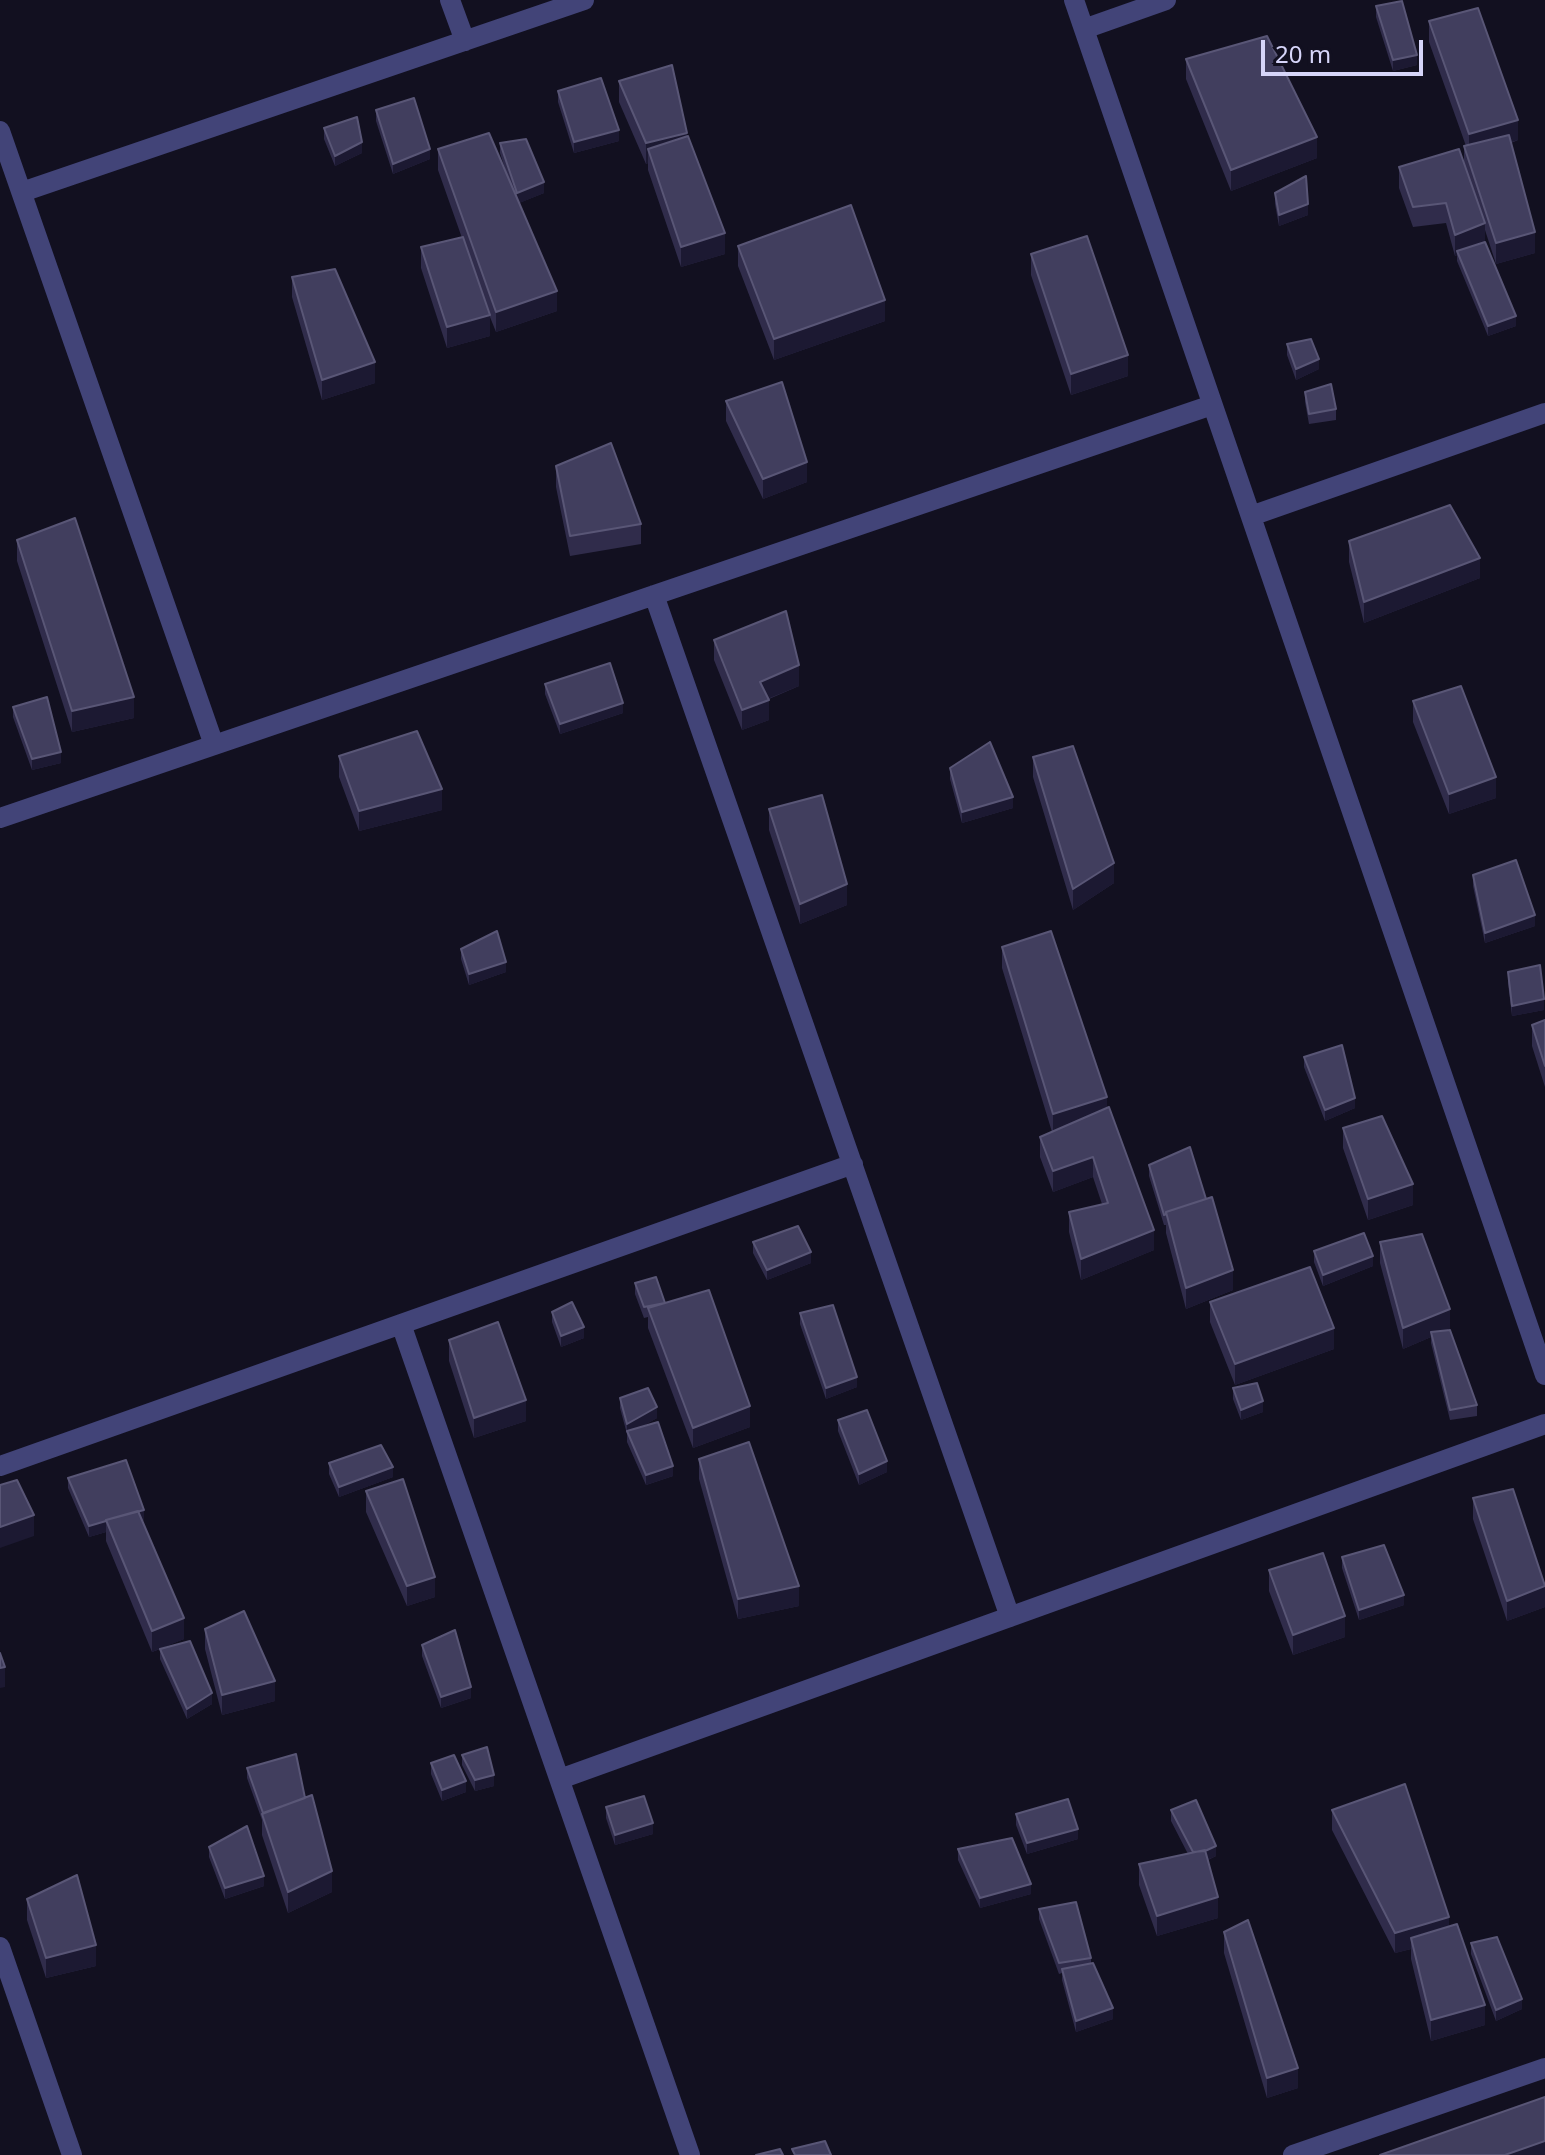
<!DOCTYPE html>
<html>
<head>
<meta charset="utf-8">
<style>
  body { margin:0 }
  #map { position:relative; width:1545px; height:2155px; overflow:hidden; background:#121020; font-family:"Noto Sans",sans-serif }
  canvas { display:block }
  .scale { position:absolute; left:1261px; top:40px; width:162px; height:36px; box-sizing:border-box; border:4px solid #d6d5f9; border-top:0; padding-left:10px; font-size:24px; line-height:28px; white-space:nowrap; color:#d6d5f9; -webkit-text-stroke:6px #121020; paint-order:stroke }
</style>
</head>
<body>
<div id="map">
<canvas width="1545" height="2155"></canvas>
<div class="scale">20 m</div>
</div>
<script>
const ctx = document.querySelector('canvas').getContext('2d');
ctx.lineJoin = 'round';
const shape = rows => new Path2D(rows.map(r => 'M' + r).join(''));
function trace(path, color, width, dash) { ctx.strokeStyle = color; ctx.lineWidth = width; ctx.lineCap = dash ? 'butt' : 'round'; ctx.setLineDash(dash || []); ctx.stroke(path); }
function fill(path, color) { ctx.fillStyle = color; ctx.fill(path, 'evenodd'); }
trace(shape([
  [450,0,465,41],
  [1074,0,1545,1375],
  [1084,29,1166,0],
  [0,131,214,745],
  [22,192,584,0],
  [1251,516,1545,413],
  [654,595,1010,1617],
  [0,818,1212,405],
  [401,1324,690,2155],
  [0,1466,853,1164],
  [560,1779,1545,1424],
  [0,1947,72,2155],
  [1293,2155,1545,2068]
]), '#424478', 20);
fill(shape([
  [1376,6,1417,65,1393,71,1376,17],
  [1429,21,1518,140,1511,143,1535,253,1496,264,1485,230,1485,243,1516,326,1488,336,1457,261,1457,255,1455,256,1446,223,1413,227,1399,188,1399,167,1464,162,1464,146,1466,146,1429,42],
  [1186,59,1317,158,1231,191,1186,79],
  [619,81,687,137,725,254,681,267,648,170,648,163,646,164,619,102],
  [558,91,619,141,574,153,558,102],
  [376,110,430,159,393,174,376,121],
  [324,128,362,153,335,166,324,139],
  [500,143,544,193,519,203,557,311,496,332,490,317,490,336,447,348,421,268,421,247,462,238,438,170,438,149,508,178,500,153],
  [1275,193,1308,215,1279,226,1275,204],
  [738,246,885,321,774,360,738,266],
  [1031,254,1128,376,1071,395,1031,275],
  [292,277,375,383,322,400,292,297],
  [1287,344,1319,369,1296,380,1287,355],
  [1305,392,1336,409,1336,420,1309,424,1305,402],
  [726,401,807,482,763,499,726,421],
  [556,466,641,524,641,544,570,556,556,487],
  [17,540,134,718,72,732,17,561],
  [1349,541,1480,578,1364,623,1349,562],
  [714,640,799,686,769,699,769,720,742,730,714,660],
  [545,684,623,713,560,734,545,694],
  [1413,701,1496,798,1449,814,1413,722],
  [13,707,61,763,32,770,13,717],
  [339,756,442,810,359,831,339,777],
  [1033,757,1114,883,1073,910,1033,777],
  [950,768,1013,808,962,823,950,779],
  [769,809,847,905,800,924,769,830],
  [1473,875,1535,926,1485,943,1473,886],
  [1002,947,1107,1108,1154,1250,1081,1280,1069,1232,1069,1212,1102,1204,1093,1177,1053,1192,1040,1157,1040,1137,1052,1132,1002,968],
  [461,949,506,972,469,985,461,959],
  [1508,972,1544,1010,1512,1016,1508,983],
  [1545,1020,1545,1087,1532,1046,1532,1025],
  [1304,1057,1355,1108,1325,1121,1304,1067],
  [1343,1128,1413,1205,1368,1220,1343,1148],
  [1149,1165,1233,1290,1186,1309,1166,1233,1166,1225,1164,1225,1149,1176],
  [753,1242,811,1263,767,1280,753,1253],
  [1380,1242,1450,1329,1448,1330,1477,1405,1477,1416,1450,1420,1431,1343,1431,1337,1403,1349,1380,1263],
  [1314,1251,1373,1266,1323,1286,1314,1262],
  [635,1283,665,1303,750,1427,693,1448,648,1328,648,1317,644,1318,635,1294],
  [1210,1302,1334,1349,1235,1385,1210,1322],
  [552,1312,584,1338,561,1347,552,1322],
  [800,1313,857,1387,826,1399,800,1324],
  [449,1340,526,1421,474,1438,449,1361],
  [1233,1388,1263,1412,1241,1420,1233,1399],
  [620,1398,657,1418,639,1428,673,1476,646,1485,627,1442,627,1434,620,1408],
  [838,1420,887,1472,859,1485,838,1431],
  [699,1459,799,1606,738,1619,699,1479],
  [329,1463,393,1477,339,1497,329,1474],
  [68,1478,144,1520,142,1521,184,1639,161,1648,212,1704,187,1719,160,1659,160,1649,152,1652,106,1541,106,1532,89,1537,68,1488],
  [366,1491,435,1597,407,1606,366,1512],
  [1473,1498,1545,1583,1545,1607,1507,1621,1473,1519],
  [1342,1557,1404,1605,1359,1620,1342,1568],
  [1269,1570,1345,1637,1293,1655,1269,1591],
  [205,1629,275,1701,222,1715,205,1649],
  [422,1645,471,1698,441,1708,422,1656],
  [462,1755,494,1786,475,1791,462,1765],
  [431,1763,466,1792,442,1801,431,1774],
  [247,1768,305,1798,332,1892,288,1913,262,1835,262,1820,247,1778],
  [606,1807,653,1834,615,1845,606,1818],
  [1171,1810,1216,1856,1208,1860,1218,1918,1157,1936,1139,1885,1139,1864,1188,1854,1171,1821],
  [1332,1810,1449,1927,1485,2025,1431,2041,1411,1959,1411,1949,1395,1953,1332,1830],
  [1016,1814,1078,1839,1027,1854,1016,1825],
  [209,1847,264,1886,225,1899,209,1857],
  [958,1849,1031,1894,980,1908,958,1860],
  [27,1899,96,1966,46,1978,27,1920],
  [1039,1909,1091,1958,1091,1963,1113,2019,1076,2032,1062,1980,1062,1973,1059,1974,1039,1919],
  [1224,1932,1298,2088,1267,2098,1224,1953],
  [1471,1943,1522,2009,1496,2021,1471,1954]
]), '#302c4b');
fill(shape([
  [1417,55,1417,65,1393,71,1393,60],
  [1518,120,1518,140,1469,155,1469,134],
  [619,130,619,141,574,153,574,142],
  [687,133,687,153,648,149,648,163,646,164,646,143],
  [1317,137,1317,158,1231,191,1231,170],
  [362,142,362,153,335,166,335,156],
  [430,149,430,159,393,174,393,164],
  [544,182,544,193,517,204,517,193],
  [1308,204,1308,215,1279,226,1279,215],
  [1485,223,1485,243,1457,251,1457,255,1455,256,1455,235],
  [1535,232,1535,253,1496,264,1496,243],
  [725,233,725,254,681,267,681,247],
  [557,291,557,311,496,332,496,312],
  [885,300,885,321,774,360,774,339],
  [490,315,490,336,447,348,447,327],
  [1516,316,1516,326,1488,336,1488,326],
  [1128,355,1128,376,1071,395,1071,374],
  [1319,359,1319,369,1296,380,1296,369],
  [375,362,375,383,322,400,322,380],
  [807,462,807,482,763,499,763,479],
  [1480,558,1480,578,1364,623,1364,602],
  [799,665,799,686,760,702,760,682],
  [134,697,134,718,72,732,72,711],
  [769,700,769,720,742,730,742,710],
  [623,703,623,713,560,734,560,724],
  [61,752,61,763,32,770,32,759],
  [1496,777,1496,798,1449,814,1449,794],
  [442,789,442,810,359,831,359,811],
  [1013,797,1013,808,962,823,962,812],
  [1114,863,1114,883,1073,910,1073,889],
  [847,884,847,905,800,924,800,904],
  [1535,915,1535,926,1485,943,1485,933],
  [506,962,506,972,469,985,469,974],
  [1544,999,1544,1010,1512,1016,1512,1006],
  [1107,1097,1107,1118,1053,1135,1053,1114],
  [1355,1098,1355,1108,1325,1121,1325,1110],
  [1093,1157,1093,1177,1053,1192,1053,1171],
  [1413,1184,1413,1205,1368,1220,1368,1199],
  [1154,1230,1154,1250,1081,1280,1081,1259],
  [811,1252,811,1263,767,1280,767,1270],
  [1373,1256,1373,1266,1323,1286,1323,1275],
  [1233,1270,1233,1290,1186,1309,1186,1288],
  [1450,1309,1450,1329,1432,1336,1431,1332,1431,1337,1403,1349,1403,1328],
  [584,1327,584,1338,561,1347,561,1336],
  [1334,1328,1334,1349,1235,1385,1235,1364],
  [857,1377,857,1387,826,1399,826,1388],
  [526,1400,526,1421,474,1438,474,1418],
  [1263,1401,1263,1412,1241,1420,1241,1410],
  [750,1406,750,1427,693,1448,693,1428],
  [657,1407,657,1418,629,1434,627,1431,627,1435,627,1424],
  [887,1461,887,1472,859,1485,859,1474],
  [673,1466,673,1476,646,1485,646,1475],
  [393,1467,393,1477,339,1497,339,1487],
  [144,1510,144,1520,110,1530,106,1521],
  [34,1515,34,1536,0,1548,0,1527],
  [106,1521,106,1532,89,1537,89,1526],
  [435,1577,435,1597,407,1606,407,1586],
  [799,1586,799,1606,738,1619,738,1599],
  [1545,1586,1545,1607,1507,1621,1507,1601],
  [1404,1595,1404,1605,1359,1620,1359,1610],
  [1345,1616,1345,1637,1293,1655,1293,1635],
  [184,1618,184,1639,152,1652,152,1631],
  [5,1667,5,1687,0,1688,0,1668],
  [275,1681,275,1701,222,1715,222,1695],
  [471,1687,471,1698,441,1708,441,1697],
  [212,1693,212,1704,187,1719,187,1709],
  [494,1775,494,1786,475,1791,475,1780],
  [466,1781,466,1792,442,1801,442,1790],
  [653,1823,653,1834,615,1845,615,1835],
  [1078,1829,1078,1839,1027,1854,1027,1843],
  [1216,1846,1216,1856,1194,1866,1194,1855],
  [332,1871,332,1892,288,1913,288,1892],
  [264,1876,264,1886,225,1899,225,1888],
  [1031,1884,1031,1894,980,1908,980,1898],
  [1218,1897,1218,1918,1157,1936,1157,1916],
  [1449,1917,1449,1938,1411,1938,1411,1949,1395,1953,1395,1933],
  [96,1945,96,1966,46,1978,46,1958],
  [1522,1999,1522,2009,1496,2021,1496,2010],
  [1485,2005,1485,2025,1431,2041,1431,2020],
  [1113,2008,1113,2019,1076,2032,1076,2021],
  [1298,2068,1298,2088,1267,2098,1267,2078],
  [1545,2141,1545,2155,1505,2155]
]), '#1c1932');
const building = shape([
  [1402,1,1417,55,1393,60,1376,6,1402,1],
  [1478,8,1518,120,1469,134,1429,21,1478,8],
  [1267,36,1317,137,1231,170,1186,59,1267,36],
  [672,65,687,133,646,143,619,81,672,65],
  [601,78,619,130,574,142,558,91,601,78],
  [414,98,430,149,393,164,376,110,414,98],
  [357,117,362,142,335,156,324,128,357,117],
  [489,133,557,291,496,312,438,149,489,133],
  [1509,135,1535,232,1496,243,1464,146,1509,135],
  [688,136,725,233,681,247,648,149,688,136],
  [526,139,544,182,517,193,500,143,526,139],
  [1459,149,1485,223,1455,235,1446,203,1413,207,1399,167,1459,149],
  [1306,176,1308,204,1279,215,1275,193,1306,176],
  [851,205,885,300,774,339,738,246,851,205],
  [1087,236,1128,355,1071,374,1031,254,1087,236],
  [463,237,490,315,447,327,421,247,463,237],
  [1485,242,1516,316,1488,326,1457,251,1485,242],
  [335,269,375,362,322,380,292,277,335,269],
  [1311,339,1319,359,1296,369,1287,344,1311,339],
  [782,382,807,462,763,479,726,401,782,382],
  [1331,384,1336,409,1309,414,1305,392,1331,384],
  [611,443,641,524,570,536,556,466,611,443],
  [1450,505,1480,558,1364,602,1349,541,1450,505],
  [75,518,134,697,72,711,17,540,75,518],
  [786,611,799,665,760,682,769,700,742,710,714,640,786,611],
  [610,663,623,703,560,724,545,684,610,663],
  [1461,686,1496,777,1449,794,1413,701,1461,686],
  [47,697,61,752,32,759,13,707,47,697],
  [417,731,442,789,359,811,339,756,417,731],
  [990,742,1013,797,962,812,950,768,990,742],
  [1073,746,1114,863,1073,889,1033,757,1073,746],
  [822,795,847,884,800,904,769,809,822,795],
  [1516,860,1535,915,1485,933,1473,875,1516,860],
  [497,931,506,962,469,974,461,949,497,931],
  [1051,931,1107,1097,1053,1114,1002,947,1051,931],
  [1540,965,1544,999,1512,1006,1508,972,1540,965],
  [1545,1020,1545,1066,1532,1025,1545,1020],
  [1342,1045,1355,1098,1325,1110,1304,1057,1342,1045],
  [1109,1107,1154,1230,1081,1259,1069,1212,1108,1203,1093,1157,1053,1171,1040,1137,1109,1107],
  [1382,1116,1413,1184,1368,1199,1343,1128,1382,1116],
  [1190,1147,1206,1199,1166,1212,1166,1214,1164,1215,1149,1165,1190,1147],
  [1212,1197,1233,1270,1186,1288,1166,1212,1212,1197],
  [798,1226,811,1252,767,1270,753,1242,798,1226],
  [1364,1233,1373,1256,1323,1275,1314,1251,1364,1233],
  [1422,1234,1450,1309,1403,1328,1380,1242,1422,1234],
  [1310,1267,1334,1328,1235,1364,1210,1302,1310,1267],
  [656,1277,665,1303,644,1307,635,1283,656,1277],
  [709,1290,750,1406,693,1428,648,1308,709,1290],
  [572,1302,584,1327,561,1336,552,1312,572,1302],
  [833,1305,857,1377,826,1388,800,1313,833,1305],
  [498,1322,526,1400,474,1418,449,1340,498,1322],
  [1450,1330,1477,1405,1450,1410,1431,1332,1450,1330],
  [1257,1383,1263,1401,1241,1410,1233,1388,1257,1383],
  [648,1388,657,1407,627,1424,620,1398,648,1388],
  [867,1410,887,1461,859,1474,838,1420,867,1410],
  [658,1422,673,1466,646,1475,627,1431,658,1422],
  [749,1442,799,1586,738,1599,699,1459,749,1442],
  [381,1445,393,1467,339,1487,329,1463,381,1445],
  [126,1460,144,1510,106,1520,106,1521,89,1526,68,1478,126,1460],
  [403,1479,435,1577,407,1586,366,1491,403,1479],
  [17,1480,34,1515,0,1527,0,1485,17,1480],
  [1513,1489,1545,1586,1507,1601,1473,1498,1513,1489],
  [138,1511,184,1618,152,1631,106,1520,138,1511],
  [1384,1545,1404,1595,1359,1610,1342,1557,1384,1545],
  [1323,1553,1345,1616,1293,1635,1269,1570,1323,1553],
  [244,1611,275,1681,222,1695,205,1629,244,1611],
  [455,1630,471,1687,441,1697,422,1645,455,1630],
  [190,1641,212,1693,187,1709,160,1649,190,1641],
  [0,1653,5,1667,0,1668,0,1653],
  [487,1747,494,1775,475,1780,462,1755,487,1747],
  [296,1754,305,1798,263,1813,247,1768,296,1754],
  [454,1755,466,1781,442,1790,431,1763,454,1755],
  [1405,1784,1449,1917,1395,1933,1332,1810,1405,1784],
  [312,1795,332,1871,288,1892,262,1814,312,1795],
  [644,1796,653,1823,615,1835,606,1807,644,1796],
  [1068,1799,1078,1829,1027,1843,1016,1814,1068,1799],
  [1196,1800,1216,1846,1205,1851,1193,1852,1171,1810,1196,1800],
  [247,1826,264,1876,225,1888,209,1847,247,1826],
  [1012,1838,1031,1884,980,1898,958,1849,1012,1838],
  [1205,1850,1218,1897,1157,1916,1139,1864,1205,1850],
  [77,1875,96,1945,46,1958,27,1899,77,1875],
  [1076,1902,1091,1958,1059,1963,1039,1909,1076,1902],
  [1248,1920,1298,2068,1267,2078,1224,1932,1248,1920],
  [1457,1924,1485,2005,1431,2020,1411,1938,1457,1924],
  [1497,1937,1522,1999,1496,2010,1471,1943,1497,1937],
  [1093,1963,1113,2008,1076,2021,1062,1969,1093,1963],
  [1545,2097,1545,2141,1505,2155,1380,2155,1545,2097],
  [825,2141,831,2155,795,2155,792,2149,825,2141],
  [780,2149,783,2155,756,2155,780,2149]
]);
fill(building, '#413e5e');
trace(building, '#595676', 2);
</script>
</body>
</html>
